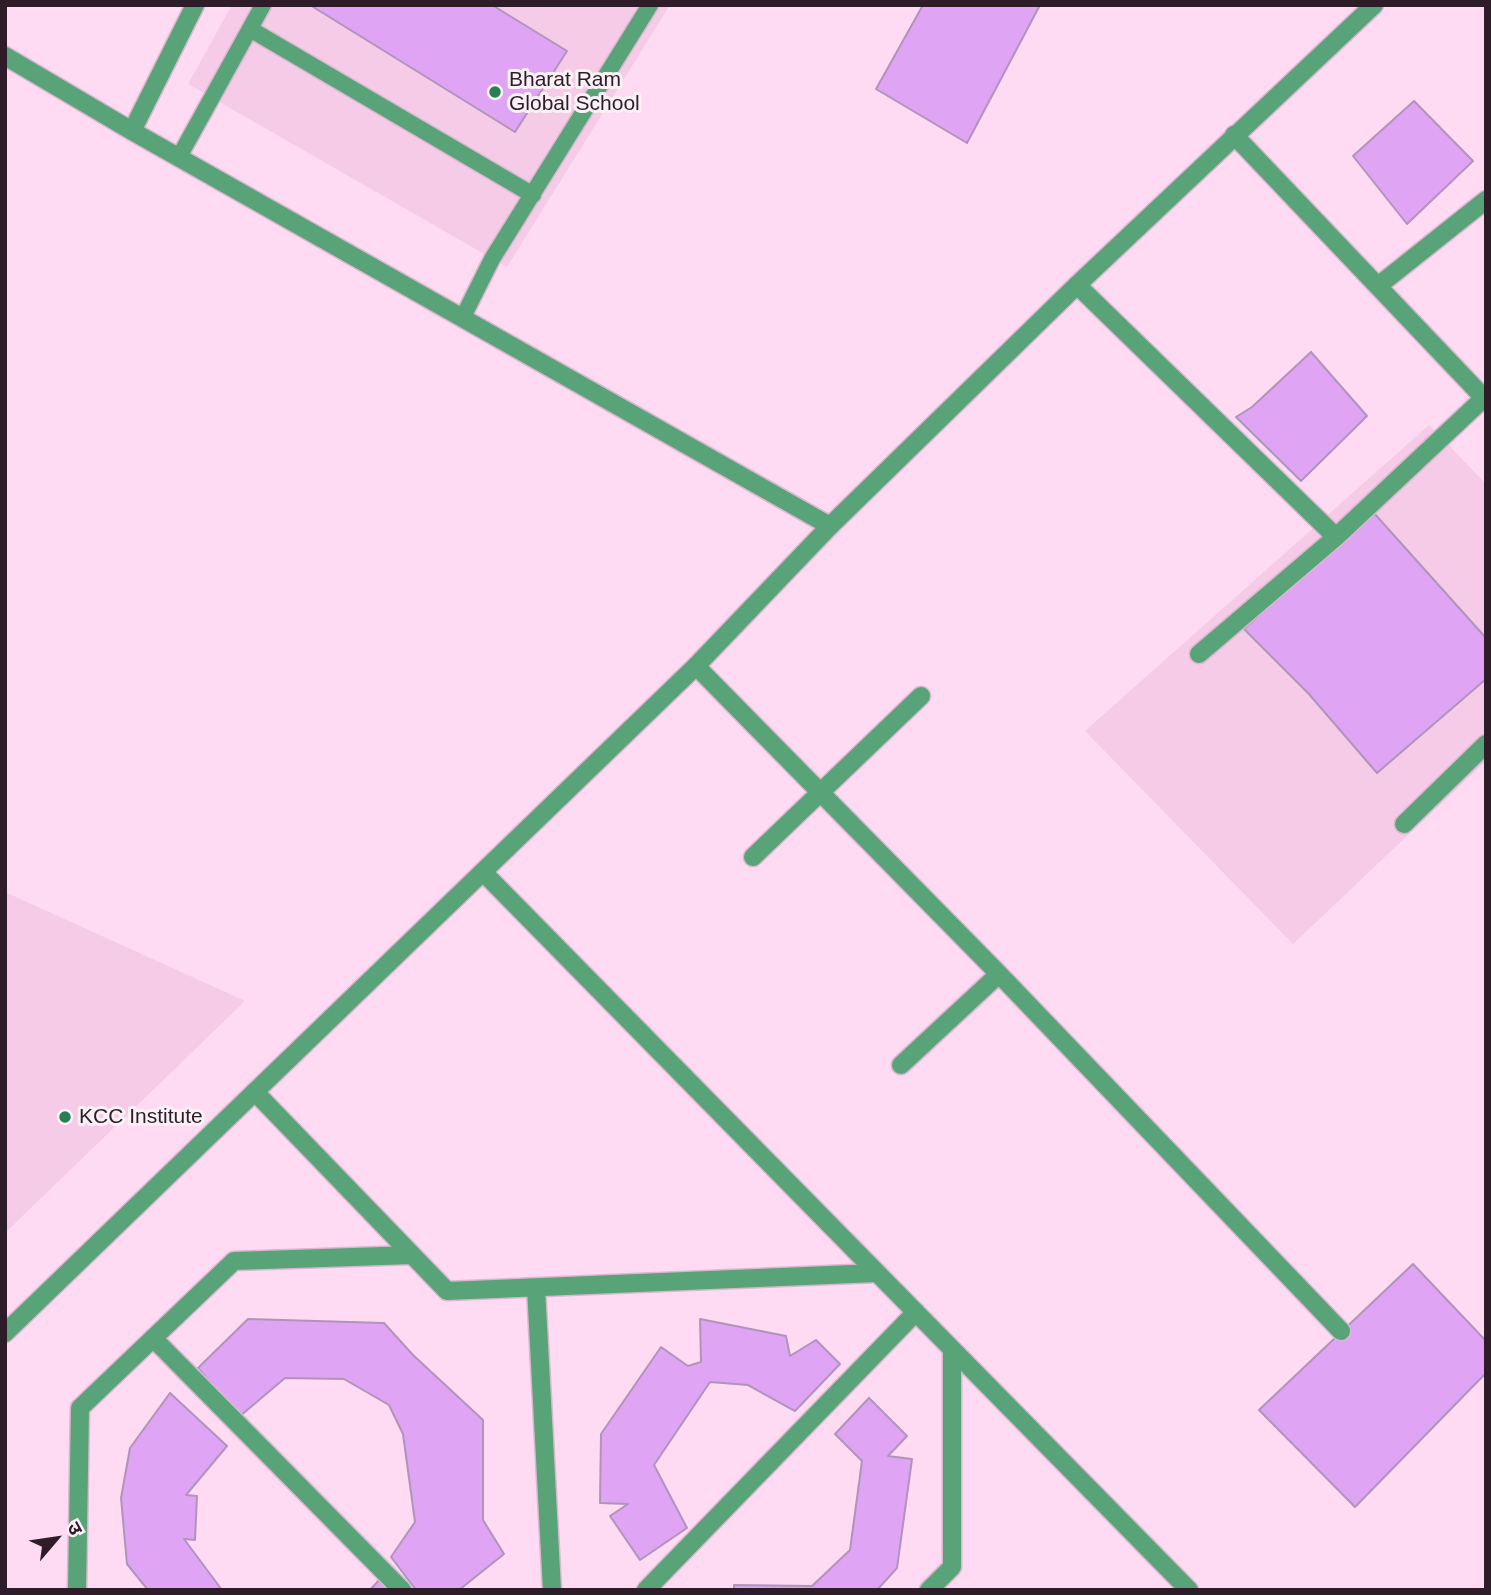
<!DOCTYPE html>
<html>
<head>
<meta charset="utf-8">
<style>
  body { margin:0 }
  #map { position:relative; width:1491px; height:1595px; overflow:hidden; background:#ffdaf3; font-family:Arial,"Noto Sans Devanagari",sans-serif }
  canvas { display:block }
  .frame { position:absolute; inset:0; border:7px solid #2e1d29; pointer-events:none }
  .north { position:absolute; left:21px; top:1504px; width:70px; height:70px; -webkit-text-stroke:5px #faf1f7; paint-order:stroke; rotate:61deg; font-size:19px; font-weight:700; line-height:28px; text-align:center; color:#2e1d29 }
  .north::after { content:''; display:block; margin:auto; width:24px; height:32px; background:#2e1d29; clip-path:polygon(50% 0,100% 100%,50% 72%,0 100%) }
</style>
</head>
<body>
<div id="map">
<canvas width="1491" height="1595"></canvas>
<div class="frame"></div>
<div class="north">उ</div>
</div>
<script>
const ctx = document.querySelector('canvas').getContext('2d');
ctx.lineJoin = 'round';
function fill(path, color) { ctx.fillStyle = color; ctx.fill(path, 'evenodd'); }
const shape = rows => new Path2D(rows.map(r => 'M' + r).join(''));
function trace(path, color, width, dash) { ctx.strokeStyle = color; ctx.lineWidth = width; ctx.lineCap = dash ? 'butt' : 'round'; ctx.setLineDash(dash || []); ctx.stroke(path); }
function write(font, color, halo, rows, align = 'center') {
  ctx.font = font + ' Arial,sans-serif'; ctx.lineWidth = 6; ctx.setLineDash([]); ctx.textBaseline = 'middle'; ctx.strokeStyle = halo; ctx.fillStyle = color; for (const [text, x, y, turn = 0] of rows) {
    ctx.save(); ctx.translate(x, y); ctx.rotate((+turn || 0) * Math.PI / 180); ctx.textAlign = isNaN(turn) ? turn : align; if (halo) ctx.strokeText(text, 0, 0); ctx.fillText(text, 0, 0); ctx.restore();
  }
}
fill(shape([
  [232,5,670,5,507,267,188,84],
  [1429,425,1486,484,1486,761,1293,944,1085,731],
  [5,892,245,1001,5,1233]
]), '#f5cbe8');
const building = shape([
  [310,5,492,5,567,51,515,132,310,5],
  [923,5,1040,5,967,143,876,89,923,5],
  [1414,101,1473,161,1407,224,1353,156,1414,101],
  [1311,352,1367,416,1301,481,1236,417,1252,407,1311,352],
  [1373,512,1486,638,1486,679,1377,773,1308,693,1244,629,1373,512],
  [1413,1264,1486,1341,1486,1373,1355,1507,1259,1410,1413,1264],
  [248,1319,384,1323,413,1355,483,1420,483,1520,504,1554,459,1590,416,1590,391,1557,415,1522,403,1434,389,1405,344,1379,285,1378,239,1417,198,1368,248,1319],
  [700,1319,786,1336,790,1356,816,1340,840,1364,795,1411,748,1385,710,1382,654,1465,687,1528,640,1560,610,1516,628,1504,600,1503,601,1434,661,1347,688,1366,701,1362,700,1319],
  [170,1393,227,1446,186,1495,197,1496,195,1540,184,1539,222,1590,148,1590,127,1564,121,1498,130,1448,170,1393],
  [869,1398,907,1436,888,1456,912,1459,897,1568,877,1590,734,1590,734,1585,812,1586,850,1550,862,1461,835,1434,869,1398],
  [380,1579,390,1590,370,1590,380,1579]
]);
fill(building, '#dfa4f4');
trace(building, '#b094bb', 2);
const service = shape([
  [250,29,533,195],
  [179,157,263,5],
  [463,317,492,259,650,5]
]);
const minor = shape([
  [5,56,132,131,830,526],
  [132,131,195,5],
  [1234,135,1486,400],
  [1077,285,1336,537],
  [1378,286,1486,200],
  [1199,654,1336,537,1484,398],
  [696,666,999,974,1341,1331],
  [1404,824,1486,744],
  [753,857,921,696],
  [483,872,1189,1590],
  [901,1065,999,974],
  [255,1092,447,1291,877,1273],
  [536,1288,552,1590],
  [153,1338,402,1590],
  [77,1590,80,1408,234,1261,412,1255],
  [646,1590,916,1312],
  [929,1590,952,1567,952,1349]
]);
const tertiary = shape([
  [5,1333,696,666,830,526,1077,285,1374,5]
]);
trace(service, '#d9b8cf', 19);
trace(minor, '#d9b8cf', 21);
trace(tertiary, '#d9b8cf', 21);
trace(service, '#59a379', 16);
trace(minor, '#59a379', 18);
trace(tertiary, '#59a379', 18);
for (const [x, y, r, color] of [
  [495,92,7,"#297f53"],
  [65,1117,7,"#297f53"]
]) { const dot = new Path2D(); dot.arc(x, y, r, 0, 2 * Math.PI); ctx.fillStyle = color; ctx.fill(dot); trace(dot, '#faf1f7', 2.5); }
write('21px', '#2e1d29', '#faf1f7', [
  ["Bharat Ram",509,80],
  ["Global School",509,104],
  ["KCC Institute",79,1117]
], 'left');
</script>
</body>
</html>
